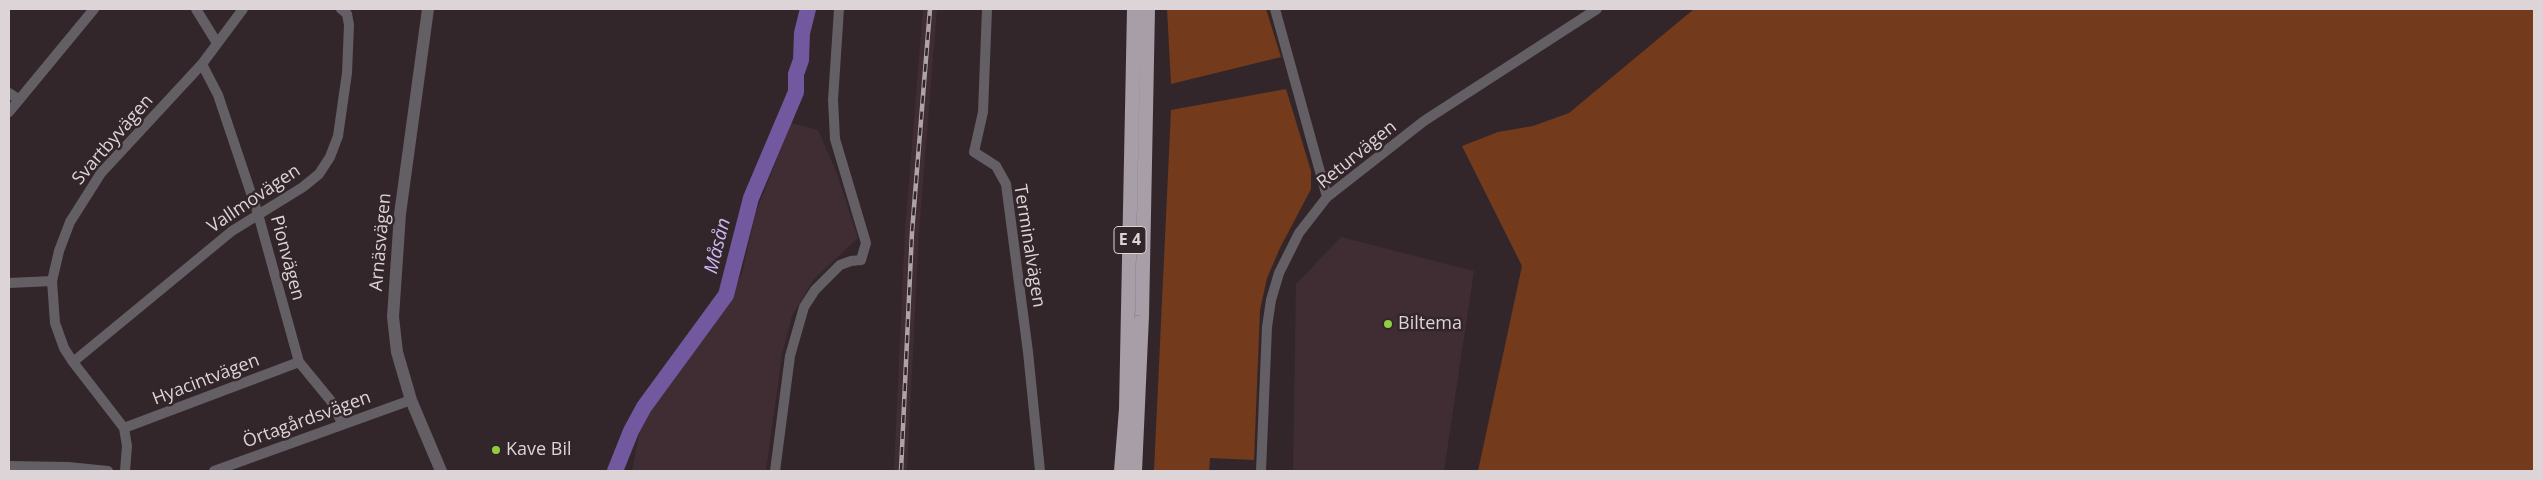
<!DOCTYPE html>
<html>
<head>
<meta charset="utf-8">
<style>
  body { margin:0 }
  #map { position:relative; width:2543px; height:480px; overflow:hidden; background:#32262a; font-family:"Open Sans",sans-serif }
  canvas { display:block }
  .frame { position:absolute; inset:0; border:10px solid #ddd4d7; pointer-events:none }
</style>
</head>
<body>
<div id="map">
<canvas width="2543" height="480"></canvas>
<div class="frame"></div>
</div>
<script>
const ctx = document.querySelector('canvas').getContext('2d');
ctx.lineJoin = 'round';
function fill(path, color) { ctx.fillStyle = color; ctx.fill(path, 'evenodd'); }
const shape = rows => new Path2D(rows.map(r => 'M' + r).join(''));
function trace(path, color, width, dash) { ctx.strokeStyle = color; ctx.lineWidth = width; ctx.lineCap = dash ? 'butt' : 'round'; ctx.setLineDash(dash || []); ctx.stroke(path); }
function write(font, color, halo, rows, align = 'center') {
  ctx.font = font + ' "Open Sans",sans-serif'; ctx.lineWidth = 5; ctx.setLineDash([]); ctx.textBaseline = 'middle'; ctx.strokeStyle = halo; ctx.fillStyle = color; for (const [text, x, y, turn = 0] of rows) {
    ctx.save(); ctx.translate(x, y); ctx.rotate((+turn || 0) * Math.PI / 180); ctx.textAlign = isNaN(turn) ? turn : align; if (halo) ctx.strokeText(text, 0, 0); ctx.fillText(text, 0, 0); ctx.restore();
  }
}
fill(shape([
  [923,9,937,9,919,232,907,471,894,471,905,231],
  [791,123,818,130,836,171,858,238,814,279,792,316,782,354,766,471,632,471,643,415,695,347,742,274,755,215],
  [1341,237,1474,271,1444,471,1293,471,1296,284]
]), '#402d34');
fill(shape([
  [1167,9,1266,9,1281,57,1171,84],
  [1694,9,2534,9,2534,471,1478,471,1522,266,1462,146,1498,132,1533,126,1569,113],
  [1286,89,1311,171,1311,189,1280,248,1267,278,1260,310,1254,460,1210,458,1209,471,1154,471,1171,110]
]), '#733b1b');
trace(shape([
  [615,471,631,431,644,407,726,295,751,198,796,92,796,74,801,60,802,33,808,9]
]), '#72589f', 16);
trace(shape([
  [196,9,217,43],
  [987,9,983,112,974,152,996,166,1006,184,1028,352,1040,471],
  [1275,9,1327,197],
  [202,64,218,95,258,214,299,362,331,401,342,423],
  [9,93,18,99],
  [9,112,94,9],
  [9,283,52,281],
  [73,362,232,231,303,187,319,174,330,157,338,136,347,73,349,25,347,14,341,9],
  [124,428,299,362],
  [9,466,68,467,108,471],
  [125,471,127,446,124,428,73,362,64,348,55,323,52,281,59,251,70,222,101,173,202,64,243,9],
  [214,471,411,400],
  [775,471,790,356,804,307,815,290,840,265,851,261,861,260,866,243,835,139,833,100,839,9],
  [1261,471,1267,327,1271,300,1279,273,1299,233,1327,197,1424,121,1597,9]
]), '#645f64', 10);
trace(shape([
  [428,9,400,214,393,317,397,352,411,400,441,471]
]), '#645f64', 12);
trace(shape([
  [1121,471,1126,409,1134,9],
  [1135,471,1142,316,1148,9]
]), '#a89ea8', 14);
const rail = shape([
  [901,471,912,232,930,9]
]);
trace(rail, '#aea4a8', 4.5);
trace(rail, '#32262a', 2.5, [8]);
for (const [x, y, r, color] of [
  [1388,324,5,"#90cd41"],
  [496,450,5,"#90cd41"]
]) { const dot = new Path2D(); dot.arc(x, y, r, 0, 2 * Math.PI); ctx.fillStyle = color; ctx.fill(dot); trace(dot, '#32262a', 2); }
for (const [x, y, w] of [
  [1130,240,32]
]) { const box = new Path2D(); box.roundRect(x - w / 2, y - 13.5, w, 27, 4); ctx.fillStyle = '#32262a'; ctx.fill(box); trace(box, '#ddd4d7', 1); }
write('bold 16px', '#ddd4d7', null, [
  ["E 4",1130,240]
]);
write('18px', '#ddd4d7', '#32262a', [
  ["Svartbyvägen",113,140,-49],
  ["Returvägen",1357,155,-39],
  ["Vallmovägen",254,199,-34],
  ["Arnäsvägen",381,242,-85],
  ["Terminalvägen",1029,246,81],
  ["Pionvägen",287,258,75],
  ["Hyacintvägen",206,380,-21],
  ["Örtagårdsvägen",307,420,-20]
]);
write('18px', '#ddd4d7', '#32262a', [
  ["Biltema",1398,324],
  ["Kave Bil",506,450]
], 'left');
write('italic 19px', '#ccb9f5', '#32262a', [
  ["Måsån",718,246,-76]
]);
</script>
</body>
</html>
